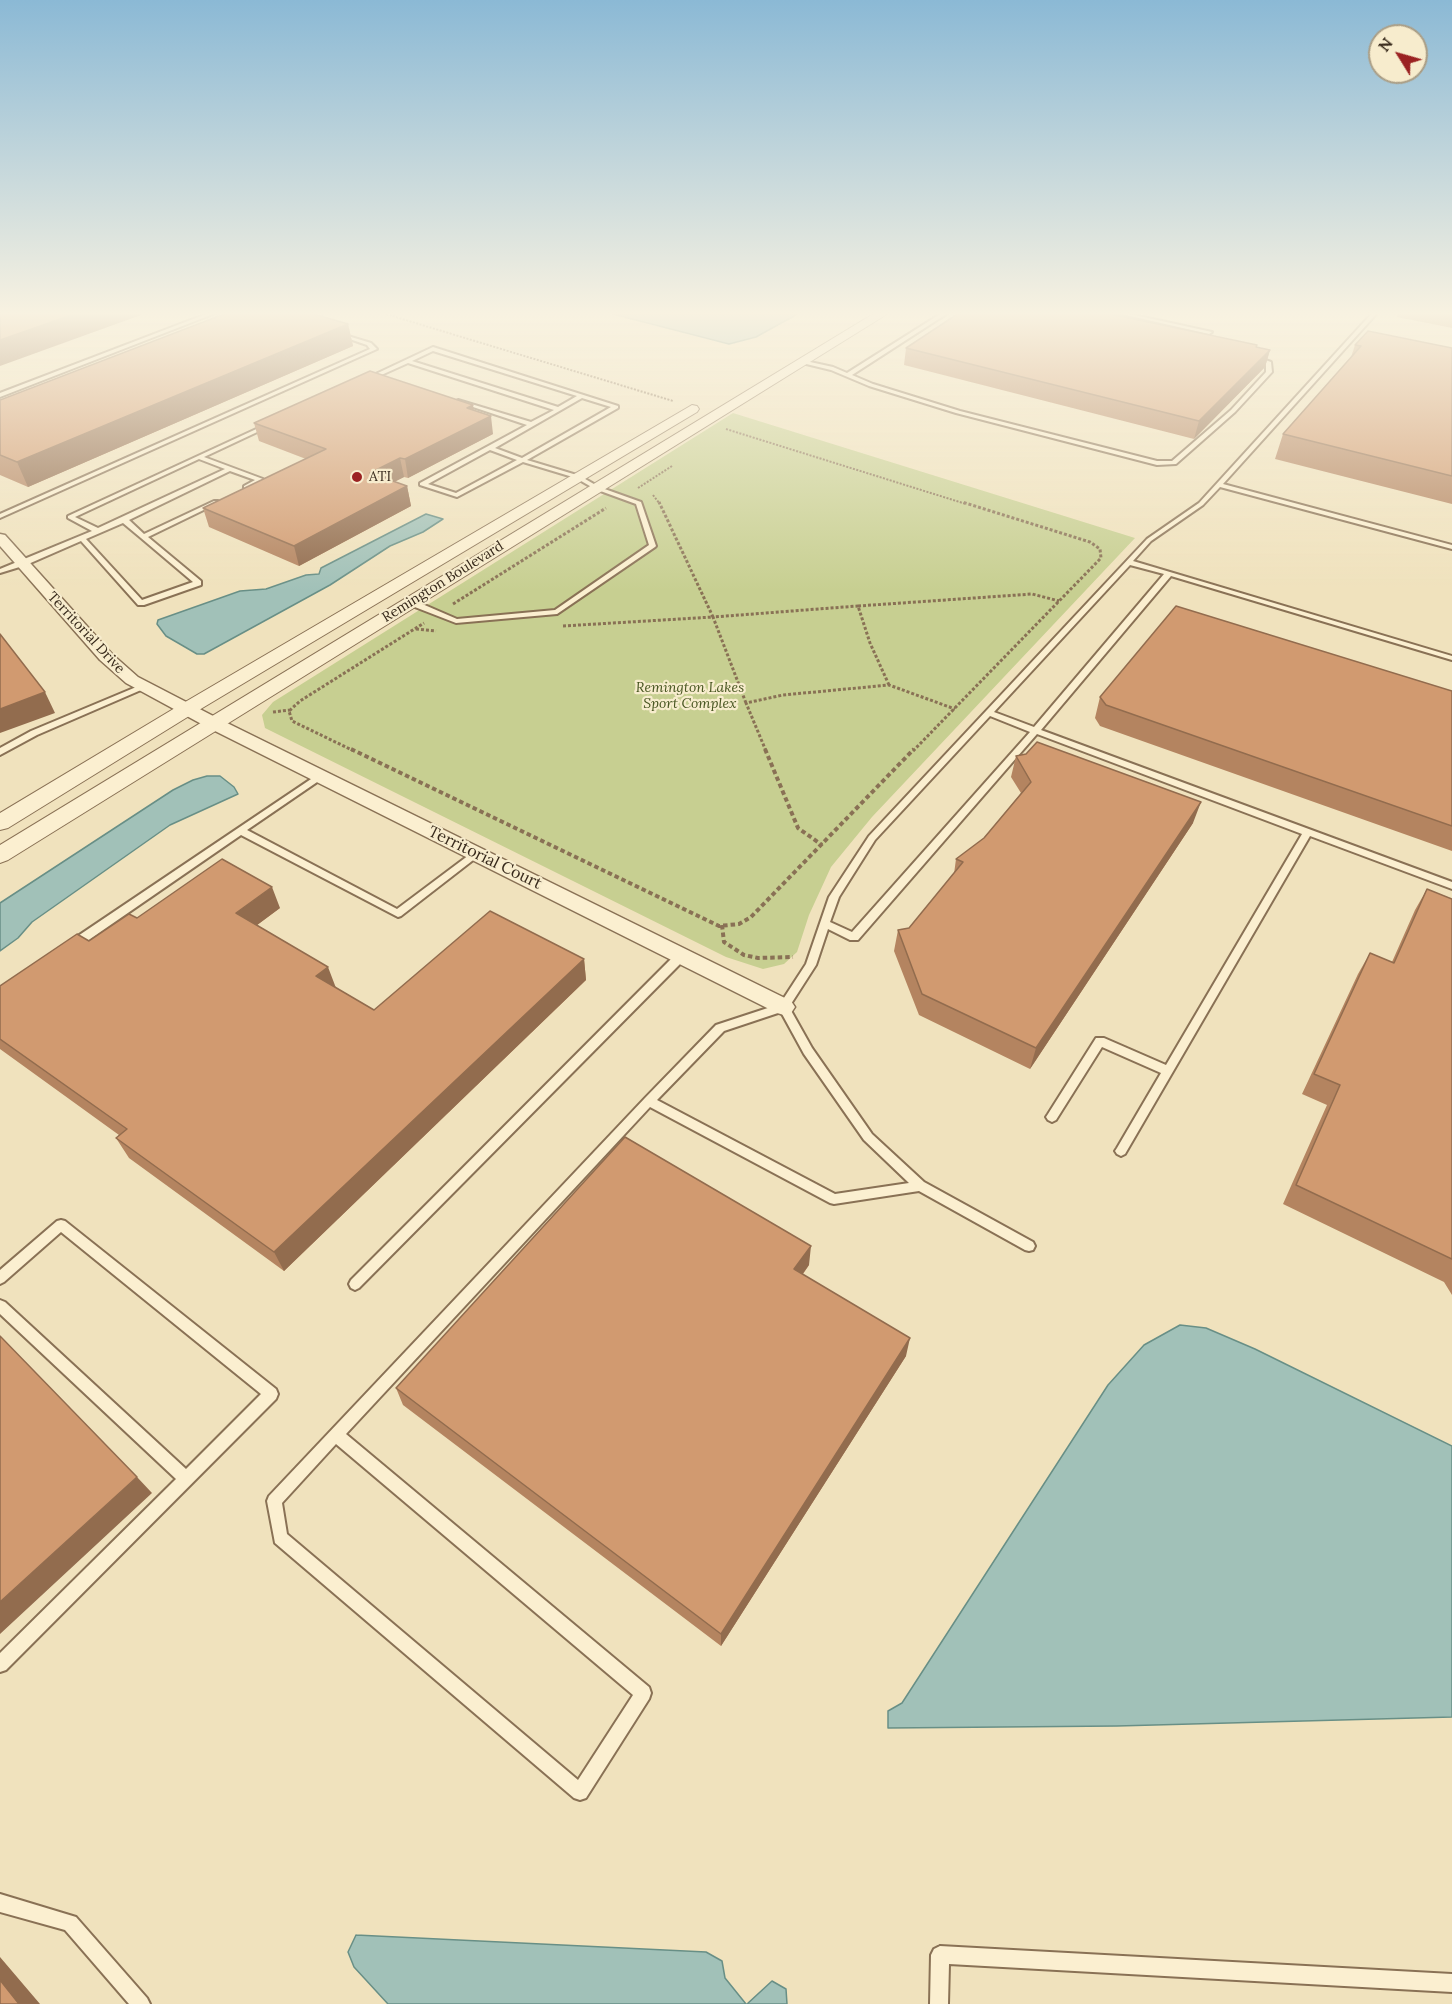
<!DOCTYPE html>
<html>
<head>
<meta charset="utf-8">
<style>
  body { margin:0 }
  #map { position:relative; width:1452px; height:2004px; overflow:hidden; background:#f0e2bd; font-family:Lora,serif }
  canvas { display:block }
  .north { position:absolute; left:1368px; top:24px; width:60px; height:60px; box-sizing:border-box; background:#f7eccd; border:2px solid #aa9e86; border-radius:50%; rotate:307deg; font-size:16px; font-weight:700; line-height:24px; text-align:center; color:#37291b }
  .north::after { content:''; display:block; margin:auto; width:21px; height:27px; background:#9b2222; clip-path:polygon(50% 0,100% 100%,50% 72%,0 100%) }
</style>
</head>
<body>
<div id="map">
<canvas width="1452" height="2004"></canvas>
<div class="north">N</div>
</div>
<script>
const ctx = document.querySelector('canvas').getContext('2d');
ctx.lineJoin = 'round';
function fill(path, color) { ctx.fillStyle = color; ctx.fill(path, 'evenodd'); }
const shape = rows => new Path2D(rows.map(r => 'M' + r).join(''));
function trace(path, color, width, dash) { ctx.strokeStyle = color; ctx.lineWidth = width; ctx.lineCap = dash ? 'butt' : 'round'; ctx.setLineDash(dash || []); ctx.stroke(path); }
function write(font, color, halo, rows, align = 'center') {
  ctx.font = font + ' Lora,serif'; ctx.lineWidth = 4.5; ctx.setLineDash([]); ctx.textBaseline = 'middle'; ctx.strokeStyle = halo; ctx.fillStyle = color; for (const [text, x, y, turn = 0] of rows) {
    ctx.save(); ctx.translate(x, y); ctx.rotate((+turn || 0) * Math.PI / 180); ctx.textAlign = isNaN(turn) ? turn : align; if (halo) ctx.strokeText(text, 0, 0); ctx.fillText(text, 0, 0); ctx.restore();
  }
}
fill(shape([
  [733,413,1135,538,872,817,831,867,809,915,797,952,784,964,763,969,726,957,265,728,262,715,273,702]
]), '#c7cf91');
const water = shape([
  [601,311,803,311,756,337,729,344,601,311],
  [426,514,443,519,423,532,390,546,330,585,204,654,197,654,185,647,166,636,157,624,158,620,240,591,266,589,306,575,319,574,321,568,426,514],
  [207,776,220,776,234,787,238,794,170,825,32,922,18,938,0,951,0,903,173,790,193,780,207,776],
  [1180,1325,1206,1328,1255,1349,1452,1446,1452,1717,1117,1726,888,1728,888,1711,902,1703,1108,1385,1144,1345,1180,1325],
  [356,1935,706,1952,722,1961,725,1978,746,2004,388,2004,354,1967,348,1952,356,1935],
  [772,1981,786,1989,787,2004,747,2004,772,1981]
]);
fill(water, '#a1c1b8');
trace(water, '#688f86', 1.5);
const service = shape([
  [214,311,221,311,0,397,0,393,214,311],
  [945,311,951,311,852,375,873,384,960,411,1157,461,1172,461,1231,410,1266,372,1266,364,1254,358,1254,356,1271,362,1272,372,1235,412,1176,464,1157,465,956,413,869,386,831,370,798,362,801,360,833,367,847,373,945,311],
  [1108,311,1116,311,1212,332,1209,334,1108,311],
  [1374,311,1379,311,1223,484,1452,545,1452,549,1220,487,1203,505,1151,541,1133,561,1452,656,1452,660,1171,576,1041,730,1452,882,1452,889,1310,836,1125,1154,1121,1156,1117,1154,1115,1151,1117,1148,1161,1073,1102,1047,1056,1120,1052,1122,1048,1120,1046,1117,1048,1114,1096,1038,1104,1038,1166,1065,1302,834,1037,734,858,940,850,940,828,929,816,965,789,1007,812,1048,872,1134,924,1182,1033,1242,1035,1246,1033,1250,1029,1251,1025,1250,919,1191,834,1204,830,1203,650,1107,346,1434,649,1687,651,1693,649,1699,586,1798,580,1800,574,1798,275,1543,267,1501,269,1496,645,1098,716,1025,780,1004,806,964,829,897,869,836,1147,539,1199,503,1374,311],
  [1130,565,1164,574,1034,727,994,712,1130,565],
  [990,716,1030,732,852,932,830,922,839,897,875,840,990,716],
  [781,1012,804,1054,864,1140,909,1183,835,1194,657,1100,724,1031,781,1012],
  [336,1444,633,1695,578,1780,287,1534,282,1503,336,1444],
  [338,333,371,343,377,349,0,518,0,514,370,349,367,345,338,335,338,333],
  [433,347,618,406,618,408,527,460,580,476,599,487,641,502,656,546,655,547,557,614,456,623,407,604,407,600,413,600,457,619,555,610,649,545,636,504,595,489,576,478,523,462,457,497,420,485,420,483,527,425,458,402,458,400,531,422,554,410,408,363,368,381,363,380,433,347],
  [433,351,577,396,558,407,412,361,433,351],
  [582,398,611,407,522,458,495,448,582,398],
  [490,450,517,460,456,493,428,484,490,450],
  [265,425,270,426,204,457,263,479,263,481,248,488,244,488,244,486,255,480,230,471,129,520,144,534,214,501,218,501,218,503,148,537,201,581,201,585,144,605,138,605,81,541,26,565,0,573,0,569,92,531,68,518,68,516,265,425],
  [199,459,225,469,98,528,75,517,199,459],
  [123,523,141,538,193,582,142,600,86,539,123,523],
  [141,685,147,685,148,687,37,735,0,755,0,748,31,731,141,685],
  [320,773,323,774,323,778,247,830,397,909,473,852,479,852,481,854,401,916,398,917,241,835,77,948,69,948,68,945,69,942,320,773],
  [681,952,686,956,685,959,359,1288,355,1290,351,1288,349,1284,351,1280,677,953,681,952],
  [61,1220,65,1221,276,1389,278,1394,276,1399,6,1670,0,1672,0,1653,176,1479,0,1314,0,1300,5,1302,186,1469,261,1394,61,1232,4,1282,0,1284,0,1270,57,1221,61,1220],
  [0,1894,76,1917,147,1998,150,2004,129,2004,65,1930,0,1912,0,1894],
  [940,1946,1452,1974,1452,1992,949,1964,948,2004,930,2004,931,1955,934,1949,940,1946]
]);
const minor = shape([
  [0,534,5,535,112,654,138,677,219,719,791,1001,795,1007,791,1013,784,1015,777,1013,207,727,126,683,100,660,0,546,0,534]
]);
const tertiary = shape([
  [878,311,892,311,8,860,0,863,0,845,878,311],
  [692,405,697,406,699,409,697,412,194,713,8,828,0,830,0,813,180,705,692,405]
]);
trace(service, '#897155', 4);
trace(minor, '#897155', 3);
trace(tertiary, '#897155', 2);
trace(shape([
  [376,311,673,401],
  [726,429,966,504],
  [638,488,672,466],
  [653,495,660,504]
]), '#897155', 2, [2, 1.5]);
trace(shape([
  [453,604,606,508],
  [563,626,713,617,659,502],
  [416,629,436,631],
  [889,685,870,643,858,606,1032,594,1059,601],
  [746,703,713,617,858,606],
  [273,712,290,710],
  [354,751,292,721,289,711,300,701,424,623],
  [766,751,746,703,783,695,889,685,955,709],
  [913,751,1101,558,1100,549,1090,542,962,502]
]), '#897155', 3, [3, 2]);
trace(shape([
  [351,749,719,926,739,924,751,917,914,749],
  [765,749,798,828,822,845],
  [722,925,724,942,744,955,758,958,793,957]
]), '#897155', 4, [4.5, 3]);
fill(service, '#fbefd0');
fill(minor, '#fbefd0');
fill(tertiary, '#fbefd0');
fill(shape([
  [1399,311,1452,311,1452,328,1397,317],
  [348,324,353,346,28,487,0,475,0,400],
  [1257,345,1257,347,1270,350,1265,367,1194,439,904,365,906,348],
  [1355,345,1452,348,1452,504,1275,459,1283,434,1351,357],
  [474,410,493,434,408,478,404,477,394,482,407,486,411,506,299,566,209,527,203,508,306,459,259,441,254,423],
  [1452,691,1452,851,1100,726,1095,718,1100,697],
  [1016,756,1193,823,1030,1069,919,1015,894,951,898,930,909,928,954,874,956,859,984,838,1021,793,1011,777],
  [1427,889,1452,899,1452,1295,1444,1282,1283,1204,1327,1105,1302,1094,1358,974,1370,953,1392,962,1415,910],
  [280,908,257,925,336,988,374,1010,584,959,586,980,284,1271,129,1158,116,1138,119,1135,0,1049,0,986,89,941],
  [809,1265,803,1274,906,1356,721,1646,403,1405,396,1388]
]), '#b48460');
fill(shape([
  [83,311,152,311,0,366,0,340],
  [348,324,353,346,28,487,17,462],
  [1270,350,1265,367,1194,439,1199,421],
  [473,405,476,423,467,408],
  [491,416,493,434,408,478,405,459],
  [400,458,404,477,374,492,370,473],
  [407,486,411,506,299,566,294,546],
  [45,692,55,713,0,733,0,709],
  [1201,802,1193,823,1030,1069,1036,1048],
  [272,887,280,908,245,934,236,913],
  [584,959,586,980,284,1271,274,1252],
  [328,967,336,988,316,976],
  [811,1246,809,1265,793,1287,794,1269],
  [910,1338,906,1356,721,1646,721,1634],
  [137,1477,152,1493,0,1634,0,1602],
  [0,1957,40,2004,19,2004,0,1980]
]), '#926c4e');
const building = shape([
  [0,311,83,311,0,340,0,311],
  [232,311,304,311,348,324,17,462,0,455,0,400,232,311],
  [962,311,1096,311,1257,345,1256,347,1270,350,1199,421,906,348,962,311],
  [1368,331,1452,348,1452,476,1283,434,1361,346,1355,345,1368,331],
  [370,371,473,405,467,408,491,416,405,459,400,458,370,473,407,486,294,546,203,508,326,449,254,423,370,371],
  [1176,606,1452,691,1452,826,1106,705,1100,697,1176,606],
  [0,634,45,692,0,709,0,634],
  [1037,742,1201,802,1036,1048,922,994,898,930,909,928,963,862,956,859,984,838,1031,782,1016,756,1026,754,1037,742],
  [222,859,272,887,236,913,328,967,316,976,374,1010,490,911,584,959,274,1252,116,1138,127,1129,0,1039,0,986,77,934,89,941,129,914,137,918,222,859],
  [1427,889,1452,899,1452,1259,1296,1185,1340,1085,1314,1074,1370,953,1394,963,1427,889],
  [625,1137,811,1246,794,1269,910,1338,721,1634,396,1388,625,1137],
  [0,1336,137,1477,0,1602,0,1336],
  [0,1980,19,2004,0,2004,0,1980]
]);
fill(building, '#d19a70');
trace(building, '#926c4e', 1.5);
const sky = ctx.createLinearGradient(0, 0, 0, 591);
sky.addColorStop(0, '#8bb9d5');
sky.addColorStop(0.53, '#f8f2e1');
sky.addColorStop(1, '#f8f2e100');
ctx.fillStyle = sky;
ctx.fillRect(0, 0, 1452, 591);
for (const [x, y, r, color] of [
  [357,477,6,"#9b2222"]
]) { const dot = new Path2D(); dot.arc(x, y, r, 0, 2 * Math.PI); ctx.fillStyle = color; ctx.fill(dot); trace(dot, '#f7eccd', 2); }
write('14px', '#37291b', '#f7eccd', [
  ["ATI",369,477]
], 'left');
write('14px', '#37291b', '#f7eccd', [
  ["Remington Boulevard",443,582,-32],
  ["Territorial Drive",86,633,47]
]);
write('italic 14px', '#475520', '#f7eccd', [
  ["Remington Lakes",690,688],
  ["Sport Complex",690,704]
]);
write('16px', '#37291b', '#f7eccd', [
  ["Territorial Court",485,858,26]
]);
</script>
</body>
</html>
